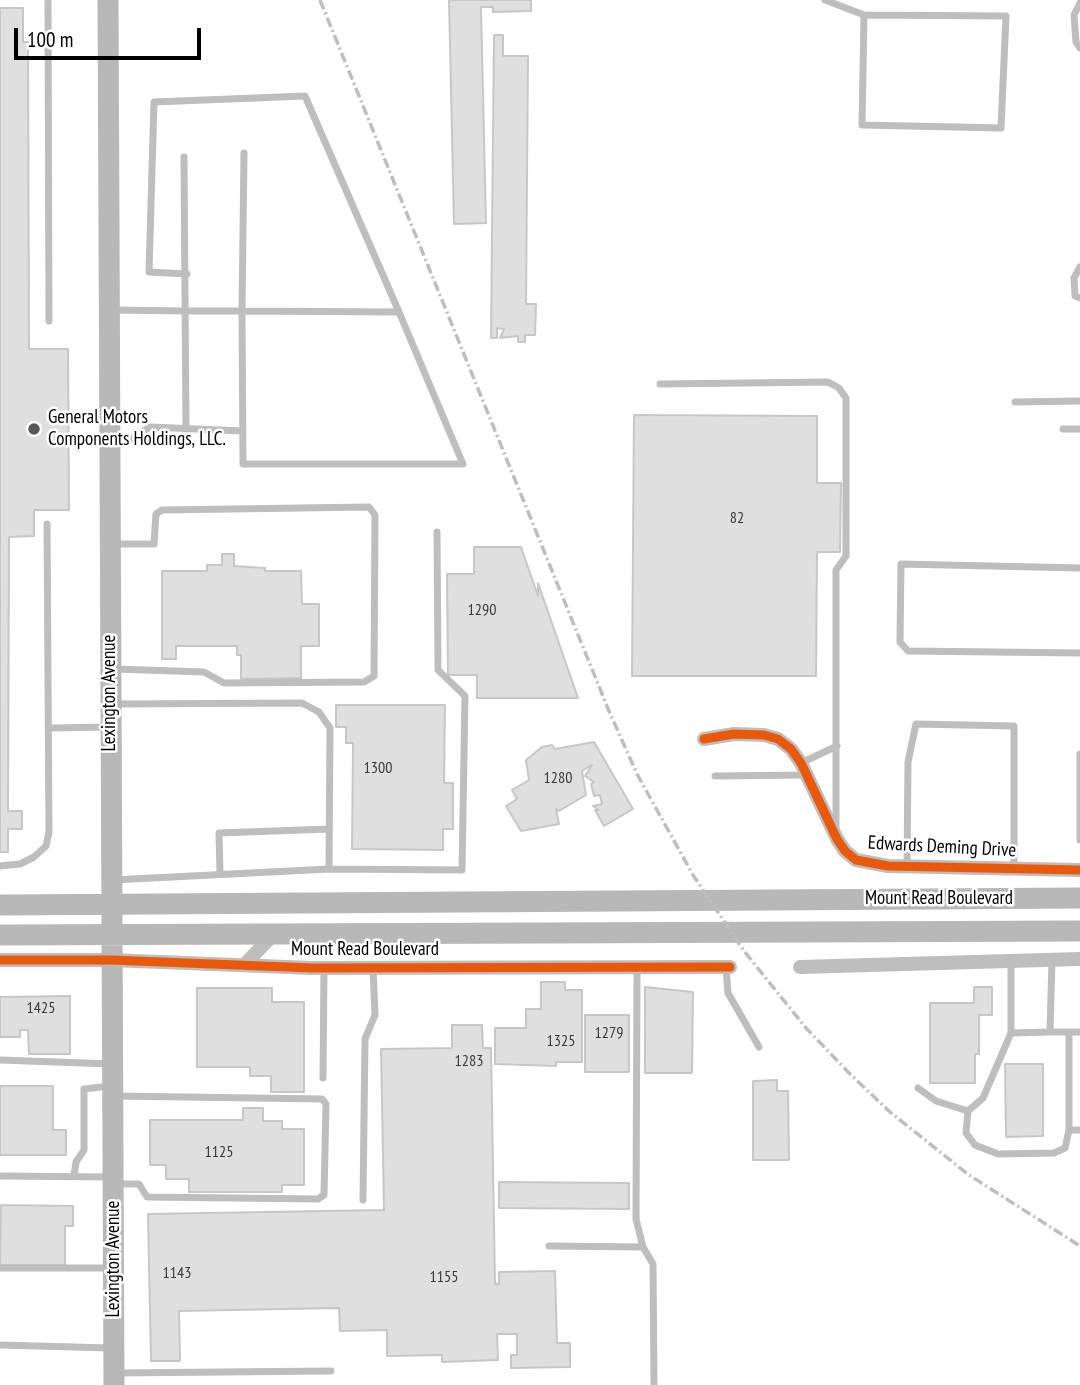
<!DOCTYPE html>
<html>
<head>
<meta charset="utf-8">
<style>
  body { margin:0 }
  #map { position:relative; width:1080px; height:1385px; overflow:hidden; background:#fff; font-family:"PT Sans Narrow",sans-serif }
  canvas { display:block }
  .scale { position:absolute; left:14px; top:28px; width:187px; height:32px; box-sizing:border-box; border:4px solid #000; border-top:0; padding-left:9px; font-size:21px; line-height:24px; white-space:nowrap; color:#000; -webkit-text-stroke:5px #fff; paint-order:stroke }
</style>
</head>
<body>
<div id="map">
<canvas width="1080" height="1385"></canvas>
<div class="scale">100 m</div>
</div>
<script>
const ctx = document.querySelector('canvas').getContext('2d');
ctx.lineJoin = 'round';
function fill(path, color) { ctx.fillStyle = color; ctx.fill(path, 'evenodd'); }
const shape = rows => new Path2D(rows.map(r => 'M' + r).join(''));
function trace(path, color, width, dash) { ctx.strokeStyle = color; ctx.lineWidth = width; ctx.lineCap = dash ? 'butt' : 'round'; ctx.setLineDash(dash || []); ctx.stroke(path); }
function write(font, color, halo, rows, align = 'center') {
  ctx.font = font + ' "PT Sans Narrow",sans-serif'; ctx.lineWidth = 5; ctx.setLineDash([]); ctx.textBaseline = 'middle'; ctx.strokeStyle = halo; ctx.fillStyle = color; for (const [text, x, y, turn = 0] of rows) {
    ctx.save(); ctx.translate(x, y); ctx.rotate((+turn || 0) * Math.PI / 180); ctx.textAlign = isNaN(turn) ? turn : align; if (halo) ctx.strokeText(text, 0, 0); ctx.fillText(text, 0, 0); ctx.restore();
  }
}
const building = shape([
  [449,0,531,0,531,11,493,12,493,7,481,7,486,223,454,224,449,0],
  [0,8,23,8,23,42,28,42,29,349,68,349,69,510,34,510,34,536,9,537,8,811,22,811,22,829,8,829,8,852,0,852,0,8],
  [494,35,503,35,503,56,528,56,526,304,536,304,535,335,525,335,525,342,518,342,518,336,500,338,504,329,497,328,497,338,491,338,494,35],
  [634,415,817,416,817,483,841,483,840,552,817,552,816,676,632,676,634,415],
  [474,547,521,547,538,596,538,583,578,698,477,698,477,675,448,675,447,574,474,574,474,547],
  [222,554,234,554,234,566,265,568,265,571,301,571,302,604,319,604,319,646,301,646,301,678,241,679,241,655,237,655,237,646,176,646,176,659,162,659,162,571,207,571,207,565,222,565,222,554],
  [336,705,445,705,444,783,453,783,453,829,443,829,443,850,352,849,353,743,346,743,346,727,336,727,336,705],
  [594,742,633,809,604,826,595,810,599,810,593,806,602,804,600,795,594,796,591,784,594,782,585,776,592,765,582,771,586,795,559,811,556,809,559,824,521,831,506,806,517,799,512,790,529,780,526,760,542,747,552,745,555,749,594,742],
  [541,982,565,982,565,990,582,990,582,1062,556,1062,556,1066,495,1064,495,1028,526,1028,526,1009,541,1009,541,982],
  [645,987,693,992,692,1073,645,1073,645,987],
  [974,987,992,987,992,1015,979,1015,979,1054,975,1054,975,1083,930,1083,930,1003,974,1003,974,987],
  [197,988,272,988,272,1002,304,1002,304,1092,271,1092,271,1076,250,1076,250,1067,197,1067,197,988],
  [70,996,70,1054,29,1054,28,1030,20,1030,20,1037,0,1037,0,997,70,996],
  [585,1015,629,1015,629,1072,585,1072,585,1015],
  [452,1025,482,1025,483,1048,491,1048,495,1284,499,1284,499,1272,555,1271,557,1343,570,1343,570,1367,511,1368,511,1355,517,1355,517,1334,497,1334,498,1360,442,1362,442,1355,387,1356,387,1330,340,1331,339,1308,179,1311,180,1361,151,1361,148,1214,384,1210,381,1049,452,1048,452,1025],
  [1005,1064,1043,1064,1043,1136,1006,1137,1005,1064],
  [777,1080,777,1091,788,1091,789,1160,753,1160,753,1081,777,1080],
  [0,1086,53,1086,53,1130,66,1130,66,1155,0,1155,0,1086],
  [243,1108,263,1108,263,1121,282,1121,282,1129,304,1129,304,1185,282,1185,282,1192,189,1192,189,1179,166,1179,166,1165,150,1165,150,1120,243,1120,243,1108],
  [499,1182,629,1183,629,1209,499,1208,499,1182],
  [1,1205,73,1206,73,1226,65,1226,65,1265,0,1265,1,1205]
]);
fill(building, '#dfdfdf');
trace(building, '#c7c7c7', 2);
trace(shape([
  [48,0,49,321],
  [825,0,864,15,1006,16,1001,128,862,125,864,15],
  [1080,3,1074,15,1076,42,1080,48],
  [184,157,186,429],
  [1080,267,1074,278,1075,296,1080,298],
  [187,274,149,272,154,102,305,96,399,312],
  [113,310,187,311,242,311,399,312,463,464,243,464,242,311,244,153],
  [660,384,828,382,839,388,846,398,846,556,836,570,836,827],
  [1015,402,1080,401],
  [1063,429,1080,429],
  [114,442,126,442,150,427,243,431],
  [114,544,154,544,156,514,162,510,369,507,375,515,374,676,364,682,224,683,204,672,115,669],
  [1080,568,901,564,900,642,908,651,1080,653],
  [49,728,110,727],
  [1080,754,1080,840],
  [801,763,837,746],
  [715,776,807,775],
  [907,865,908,762,916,724,1014,726,1014,869],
  [0,866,20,864,34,857,46,846,49,832,47,524],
  [329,869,462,870,465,696,438,670,437,532],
  [220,874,219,833,329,829],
  [113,880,329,869,330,728,319,712,302,703,115,704],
  [1052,960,1050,1032,1080,1032],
  [1011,961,1011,1033,1050,1032],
  [637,967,636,1219,643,1247],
  [726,967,728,993,759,1047],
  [1011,1033,983,1098,968,1111,966,1133,975,1145,998,1154,1054,1153,1065,1148,1069,1130,1069,1032],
  [0,1060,112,1064],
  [323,1078,324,968],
  [918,1088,936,1101,968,1111],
  [114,1096,322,1099,326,1104,324,1195,318,1199,147,1197,139,1184,115,1184],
  [1069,1130,1080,1130],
  [0,1176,110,1177],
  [74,1176,76,1162,84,1150,84,1089,110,1086],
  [363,1200,365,1039,375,1015,373,968],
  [549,1246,643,1247,653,1264,654,1385],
  [0,1268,110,1268],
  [0,1345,110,1348],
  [115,1373,331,1371]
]), '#bebebe', 7);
trace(shape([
  [704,739,734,734,764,735,778,739,791,749,801,763,837,839,845,851,856,860,888,866,1080,870],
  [0,960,111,960,312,968,730,967],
  [244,965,273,935],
  [800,967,1080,959]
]), '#bebebe', 14);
trace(shape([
  [108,0,114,1385],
  [0,905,1080,898],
  [0,935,1080,931]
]), '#b8b8b8', 21);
trace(shape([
  [320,0,609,711,637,774,693,875,744,951,806,1028,849,1073,890,1112,969,1175,1080,1246]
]), '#bebebe', 3.5, [10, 3.5, 2, 3.5]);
trace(shape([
  [704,739,734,734,764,735,778,739,791,749,801,763,837,839,845,851,856,860,888,866,1080,870],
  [0,960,111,960,312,968,730,967]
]), '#e8590c', 9);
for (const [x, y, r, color] of [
  [34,429,7,"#595959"]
]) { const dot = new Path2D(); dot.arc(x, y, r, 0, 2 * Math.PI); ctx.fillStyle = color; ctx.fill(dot); trace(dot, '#fff', 2.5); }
write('16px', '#383838', null, [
  ["82",737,518],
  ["1290",482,610],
  ["1300",378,768],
  ["1280",558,778],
  ["1425",41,1008],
  ["1279",609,1033],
  ["1325",561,1041],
  ["1283",469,1061],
  ["1125",219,1152],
  ["1143",177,1273],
  ["1155",444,1277]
]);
write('19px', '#000', '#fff', [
  ["General Motors",48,418],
  ["Components Holdings, LLC.",48,440]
], 'left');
write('19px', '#000', '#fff', [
  ["Lexington Avenue",110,693,-90],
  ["Edwards Deming Drive",942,847,3],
  ["Mount Read Boulevard",939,899],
  ["Mount Read Boulevard",365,950],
  ["Lexington Avenue",114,1259,-90]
]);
</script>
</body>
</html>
